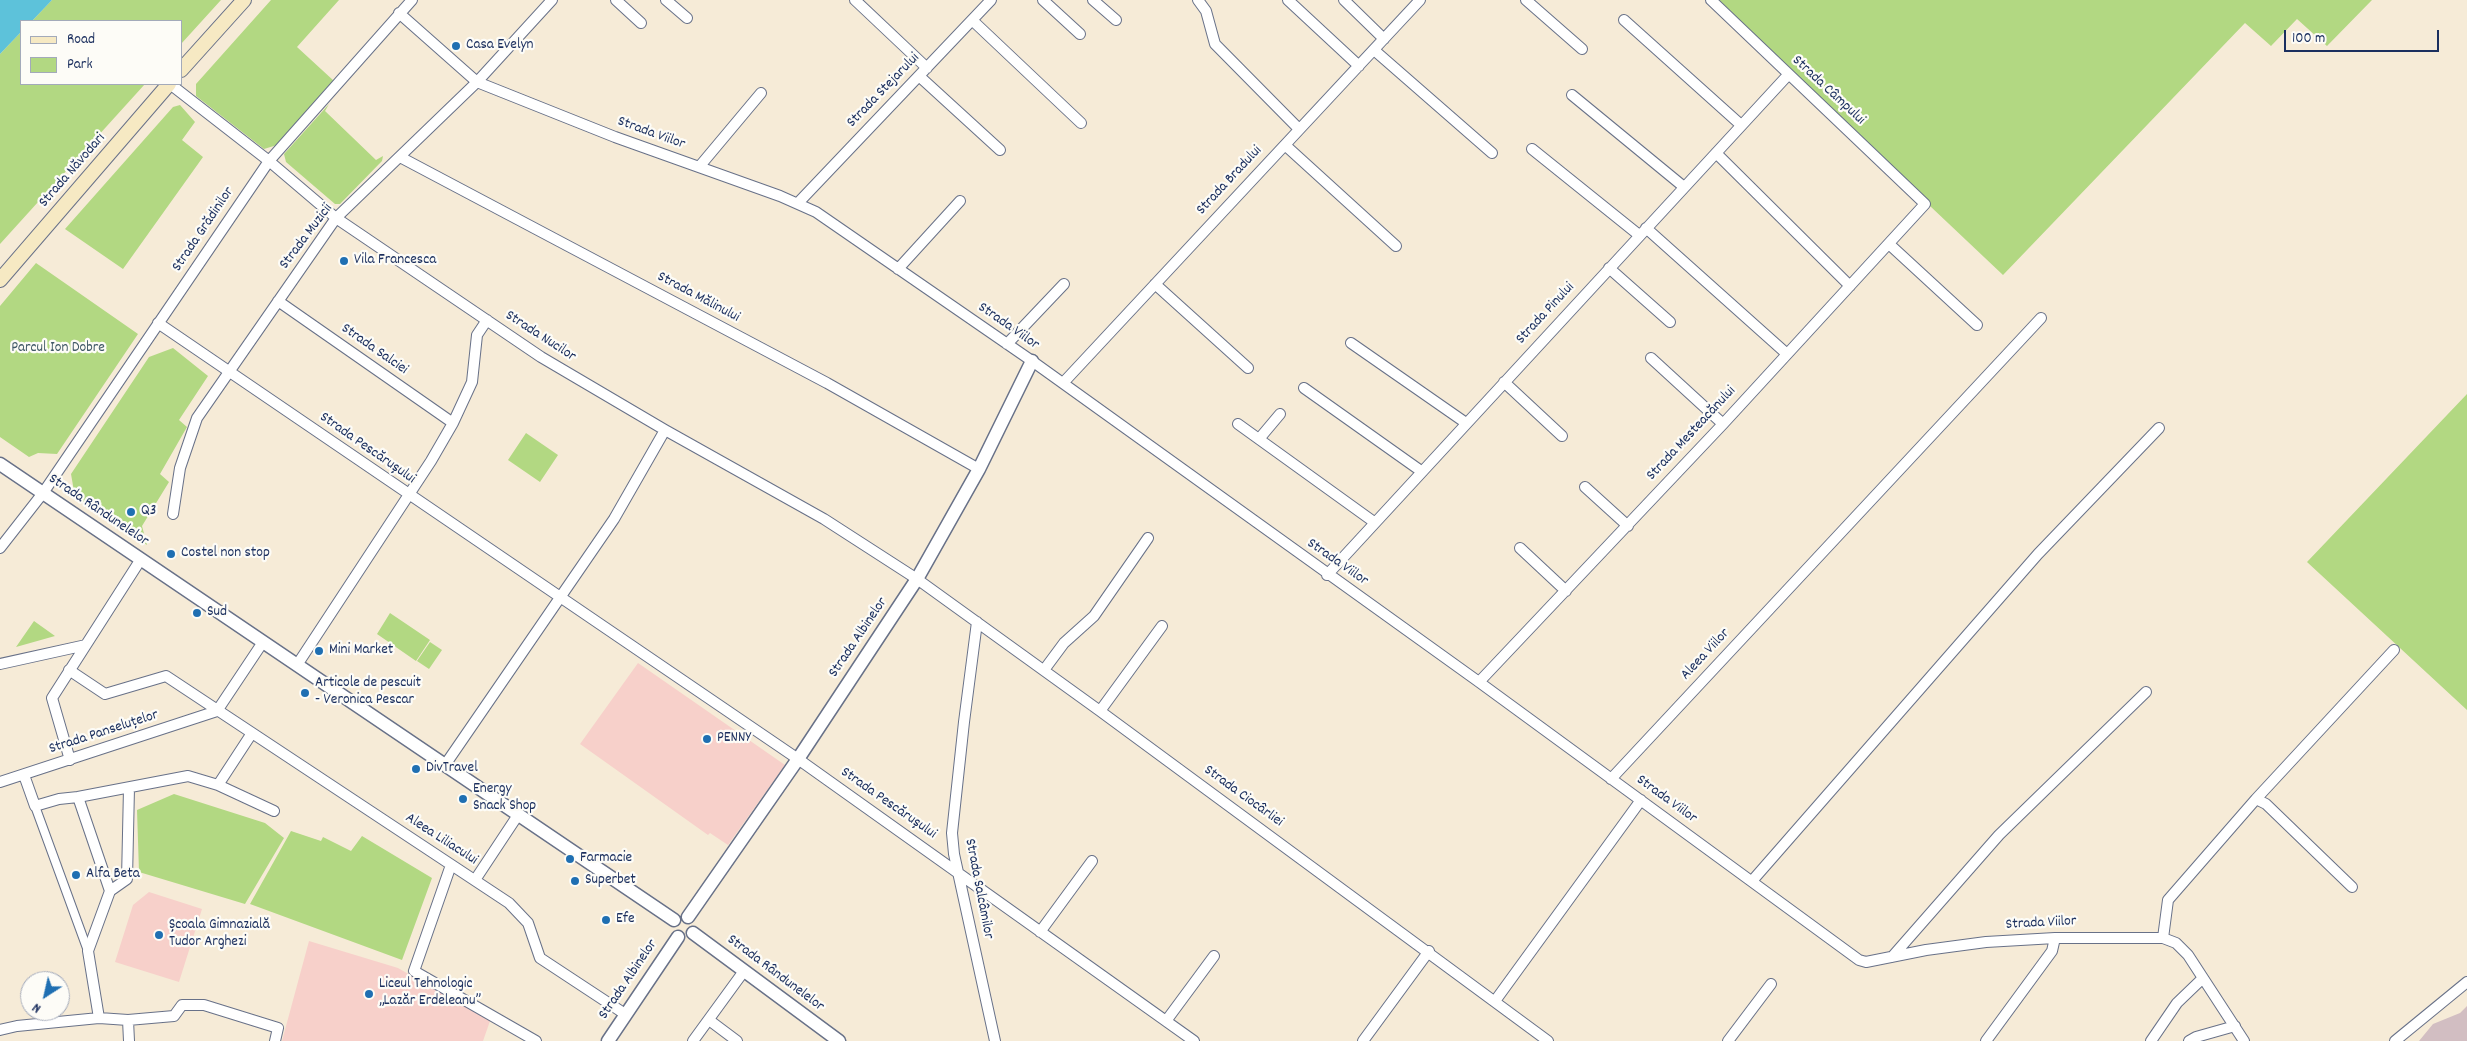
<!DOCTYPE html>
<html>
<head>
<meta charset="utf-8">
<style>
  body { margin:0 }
  #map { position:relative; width:2467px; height:1041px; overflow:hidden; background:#f6ebd7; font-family:Dekko,sans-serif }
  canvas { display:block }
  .legend { position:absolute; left:20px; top:20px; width:162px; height:65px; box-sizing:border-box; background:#fdfcf7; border:1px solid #a3aaba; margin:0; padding:6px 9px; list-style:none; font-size:15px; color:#1b2f5e }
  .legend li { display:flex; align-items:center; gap:10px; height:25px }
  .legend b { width:25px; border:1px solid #a3aaba }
  .north { position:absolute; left:20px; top:971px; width:50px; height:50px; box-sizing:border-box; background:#fdfcf7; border:1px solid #a3aaba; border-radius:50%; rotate:215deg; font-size:14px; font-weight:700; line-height:20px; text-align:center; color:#1b2f5e }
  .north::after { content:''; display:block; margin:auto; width:18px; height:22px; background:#1f6fb2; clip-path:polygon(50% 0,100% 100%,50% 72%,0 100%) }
  .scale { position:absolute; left:2284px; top:30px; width:155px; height:22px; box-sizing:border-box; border:2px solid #1b2f5e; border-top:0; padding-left:6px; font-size:15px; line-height:18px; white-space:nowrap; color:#1b2f5e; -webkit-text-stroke:4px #fdfcf7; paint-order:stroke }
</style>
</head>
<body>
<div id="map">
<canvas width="2467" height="1041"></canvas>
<ul class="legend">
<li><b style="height:6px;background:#f6e9c3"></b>Road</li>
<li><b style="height:14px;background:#b2d882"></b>Park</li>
</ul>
<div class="north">N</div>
<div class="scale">100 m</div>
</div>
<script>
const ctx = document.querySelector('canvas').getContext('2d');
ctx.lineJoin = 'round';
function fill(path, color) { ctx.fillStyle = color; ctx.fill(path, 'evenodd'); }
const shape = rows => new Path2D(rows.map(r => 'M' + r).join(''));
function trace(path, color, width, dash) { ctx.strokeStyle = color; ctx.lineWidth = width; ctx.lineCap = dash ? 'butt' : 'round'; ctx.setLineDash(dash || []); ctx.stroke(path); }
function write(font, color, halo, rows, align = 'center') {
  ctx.font = font + ' Dekko,sans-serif'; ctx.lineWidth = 4.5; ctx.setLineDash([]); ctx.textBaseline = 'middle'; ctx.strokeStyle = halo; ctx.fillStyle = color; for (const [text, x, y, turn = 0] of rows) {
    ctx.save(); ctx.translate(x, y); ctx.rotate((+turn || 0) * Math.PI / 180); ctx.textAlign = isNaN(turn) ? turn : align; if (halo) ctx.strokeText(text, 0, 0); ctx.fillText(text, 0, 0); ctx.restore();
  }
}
fill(shape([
  [638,663,785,765,728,845,710,833,708,835,580,744],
  [149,892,202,909,179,982,115,962,133,905],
  [309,941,398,968,490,1021,483,1041,282,1041]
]), '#f7d0ca');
fill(shape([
  [2467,1006,2467,1041,2419,1041,2433,1024,2460,1013]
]), '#d2bec2');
fill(shape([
  [52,0,221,0,181,44,181,21,32,21],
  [271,0,339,0,297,47,334,81,277,145,264,149,196,96,196,84],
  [1712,0,2372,0,2327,46,2297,19,2271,46,2245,23,2003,275],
  [21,32,21,84,145,84,0,244,0,54],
  [329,104,325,111,376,160,383,156,382,161,340,204,335,204,286,162,284,154],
  [180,105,195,122,182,140,203,157,123,269,65,229,173,107],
  [36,263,138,334,57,454,38,453,29,457,0,437,0,306],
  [173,348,208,376,179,420,187,427,160,474,169,482,142,526,147,545,75,497,71,474,149,357],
  [2467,394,2467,710,2307,562],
  [526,433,558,455,540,482,508,460],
  [390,613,430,640,416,661,377,634],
  [34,621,55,636,16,647],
  [430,642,442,650,429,669,417,661],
  [174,794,265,823,284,838,245,904,139,872,137,810],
  [291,831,321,841,323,837,351,851,362,836,432,878,402,960,250,904]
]), '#b2d882');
fill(shape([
  [0,0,52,0,32,21,21,21,21,32,0,54]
]), '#5dc2da');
const pedestrian = shape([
  [35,806,88,951]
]);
const minor = shape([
  [616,0,641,23],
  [666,0,687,18],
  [855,0,927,68],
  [1043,0,1080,34],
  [1093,0,1116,20],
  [1198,0,1206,11,1215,44,1299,129],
  [1288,0,1359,66],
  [1344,0,1384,39],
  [1526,0,1582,49],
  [399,13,477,82,615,137,780,196,816,212,1032,361,1479,682,1859,960,1866,962,1926,950,1986,942,2055,938,2163,938,2176,943,2188,955,2244,1041],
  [972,20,1081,123],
  [1624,20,1741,125],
  [1374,50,1492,153],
  [919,76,1000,150],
  [170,84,269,161,336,218,541,357,665,430,824,519,917,579,1100,711,1548,1041],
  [1572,95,1684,187],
  [1285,145,1396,246],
  [1532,149,1639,235],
  [1716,153,1850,286],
  [400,157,827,383,979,469],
  [699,167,761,93],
  [798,203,991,0],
  [1646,228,1787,354],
  [1889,244,1977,325],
  [1609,268,1670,322],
  [898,269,960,201],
  [1155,284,1248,368],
  [278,301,453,423],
  [158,323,798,759,1194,1041],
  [1351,343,1466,423],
  [1007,344,1064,284],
  [1651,358,1723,424],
  [1504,382,1562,436],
  [1063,383,1420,0],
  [1304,388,1421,471],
  [1238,424,1374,522],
  [1259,439,1280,414],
  [1585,487,1628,526],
  [173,514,180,468,197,418,336,218,477,82,552,0],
  [0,548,43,493,269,161,412,0],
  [1520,548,1566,591],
  [1327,575,1788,75],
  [977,622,964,722,952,833,954,854,995,1041],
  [0,664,86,645],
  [297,665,431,461,453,423,472,382,477,335,487,320],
  [69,670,105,694,166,676,509,903,528,923,540,958,625,1014],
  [1044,670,1064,643,1094,616,1148,538],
  [1479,682,1723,424,1925,204,1711,0],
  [217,711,263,642],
  [1100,711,1162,626],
  [70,760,52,698,141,559],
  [445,765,614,519,665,430],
  [24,775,35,806,59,799,78,797,110,891,88,951,99,1018],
  [1611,779,2041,318],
  [0,782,217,711],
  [218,785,252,733],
  [78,797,188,776,218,785,274,811],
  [2256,799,2266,804,2352,887],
  [451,865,414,971,536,1041],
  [475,880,518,815],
  [1752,881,2038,554,2159,428],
  [110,891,127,879,129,788],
  [1040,932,1092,861],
  [2163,938,2168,900,2256,799,2394,650],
  [1892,957,1999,835,2146,692],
  [1495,1001,1641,800],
  [128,1020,129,1041],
  [709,1020,737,1041],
  [1166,1021,1214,956],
  [0,1030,17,1026,99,1018,128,1020,174,1016,182,1005,204,1005,278,1028,275,1041],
  [693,1041,744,971],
  [1363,1041,1429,951],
  [1728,1041,1771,984],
  [1986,1041,2052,951,2055,938],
  [2151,1041,2177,1003,2203,978],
  [2189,1041,2196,1037,2235,1026],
  [2395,1041,2467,982]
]);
const tertiary = shape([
  [0,464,674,920],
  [688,917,798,759,917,579,979,469,1032,361],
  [693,933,839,1041],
  [608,1041,678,937]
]);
const secondary = shape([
  [181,70,244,0],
  [0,280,169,84]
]);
trace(pedestrian, '#687188', 10);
trace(minor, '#687188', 12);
trace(tertiary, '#687188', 15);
trace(secondary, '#687188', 16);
trace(pedestrian, '#fff', 8);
trace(minor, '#fff', 10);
trace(tertiary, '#fff', 12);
trace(secondary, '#f6e9c3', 14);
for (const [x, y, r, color] of [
  [456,46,5,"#1f6fb2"],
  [344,261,5,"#1f6fb2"],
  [131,512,5,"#1f6fb2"],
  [171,554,5,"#1f6fb2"],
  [197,613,5,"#1f6fb2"],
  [319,651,5,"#1f6fb2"],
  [305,693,5,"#1f6fb2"],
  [707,739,5,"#1f6fb2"],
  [416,769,5,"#1f6fb2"],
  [463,799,5,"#1f6fb2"],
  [570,859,5,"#1f6fb2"],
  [76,875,5,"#1f6fb2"],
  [575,881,5,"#1f6fb2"],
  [606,920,5,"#1f6fb2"],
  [159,935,5,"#1f6fb2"],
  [369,994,5,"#1f6fb2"]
]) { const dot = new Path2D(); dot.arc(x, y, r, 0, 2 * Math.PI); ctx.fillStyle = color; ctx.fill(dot); trace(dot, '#fdfcf7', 2); }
write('15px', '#1b2f5e', '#fdfcf7', [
  ["Casa Evelyn",466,46],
  ["Vila Francesca",354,261],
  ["Q3",141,512],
  ["Costel non stop",181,554],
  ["Sud",207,613],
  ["Mini Market",329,651],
  ["Articole de pescuit",315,684],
  ["- Veronica Pescar",315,701],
  ["PENNY",717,739],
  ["DivTravel",426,769],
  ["Energy",473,790],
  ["Snack Shop",473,807],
  ["Farmacie",580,859],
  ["Alfa Beta",86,875],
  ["Superbet",585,881],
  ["Efe",616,920],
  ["Școala Gimnazială",169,926],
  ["Tudor Arghezi",169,943],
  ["Liceul Tehnologic",379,985],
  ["„Lazăr Erdeleanu”",379,1002]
], 'left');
write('15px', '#1b2f5e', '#fdfcf7', [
  ["Strada Stejarului",884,91,-46],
  ["Strada Câmpului",1828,91,43],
  ["Strada Viilor",651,134,20],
  ["Strada Năvodari",73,171,-49],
  ["Strada Bradului",1230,181,-47],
  ["Strada Grădinilor",204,230,-56],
  ["Strada Muzicii",307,237,-53],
  ["Strada Mălinului",698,298,28],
  ["Strada Pinului",1546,314,-47],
  ["Strada Viilor",1008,327,35],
  ["Strada Nucilor",540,337,33],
  ["Strada Salciei",374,350,35],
  ["Strada Mesteacănului",1692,434,-47],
  ["Strada Pescărușului",367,449,35],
  ["Strada Rândunelelor",98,511,34],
  ["Strada Viilor",1337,563,35],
  ["Strada Albinelor",859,638,-56],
  ["Aleea Viilor",1706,655,-47],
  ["Strada Panseluțelor",104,733,-18],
  ["Strada Ciocârliei",1243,797,36],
  ["Strada Viilor",1666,800,36],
  ["Strada Pescărușului",888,804,35],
  ["Aleea Liliacului",441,840,33],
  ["Strada Salcâmilor",978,889,79],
  ["Strada Viilor",2041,924,-3],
  ["Strada Rândunelelor",775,974,37],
  ["Strada Albinelor",629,980,-56]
]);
write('15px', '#415967', '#fdfcf7', [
  ["Parcul Ion Dobre",58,349]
]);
</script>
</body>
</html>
